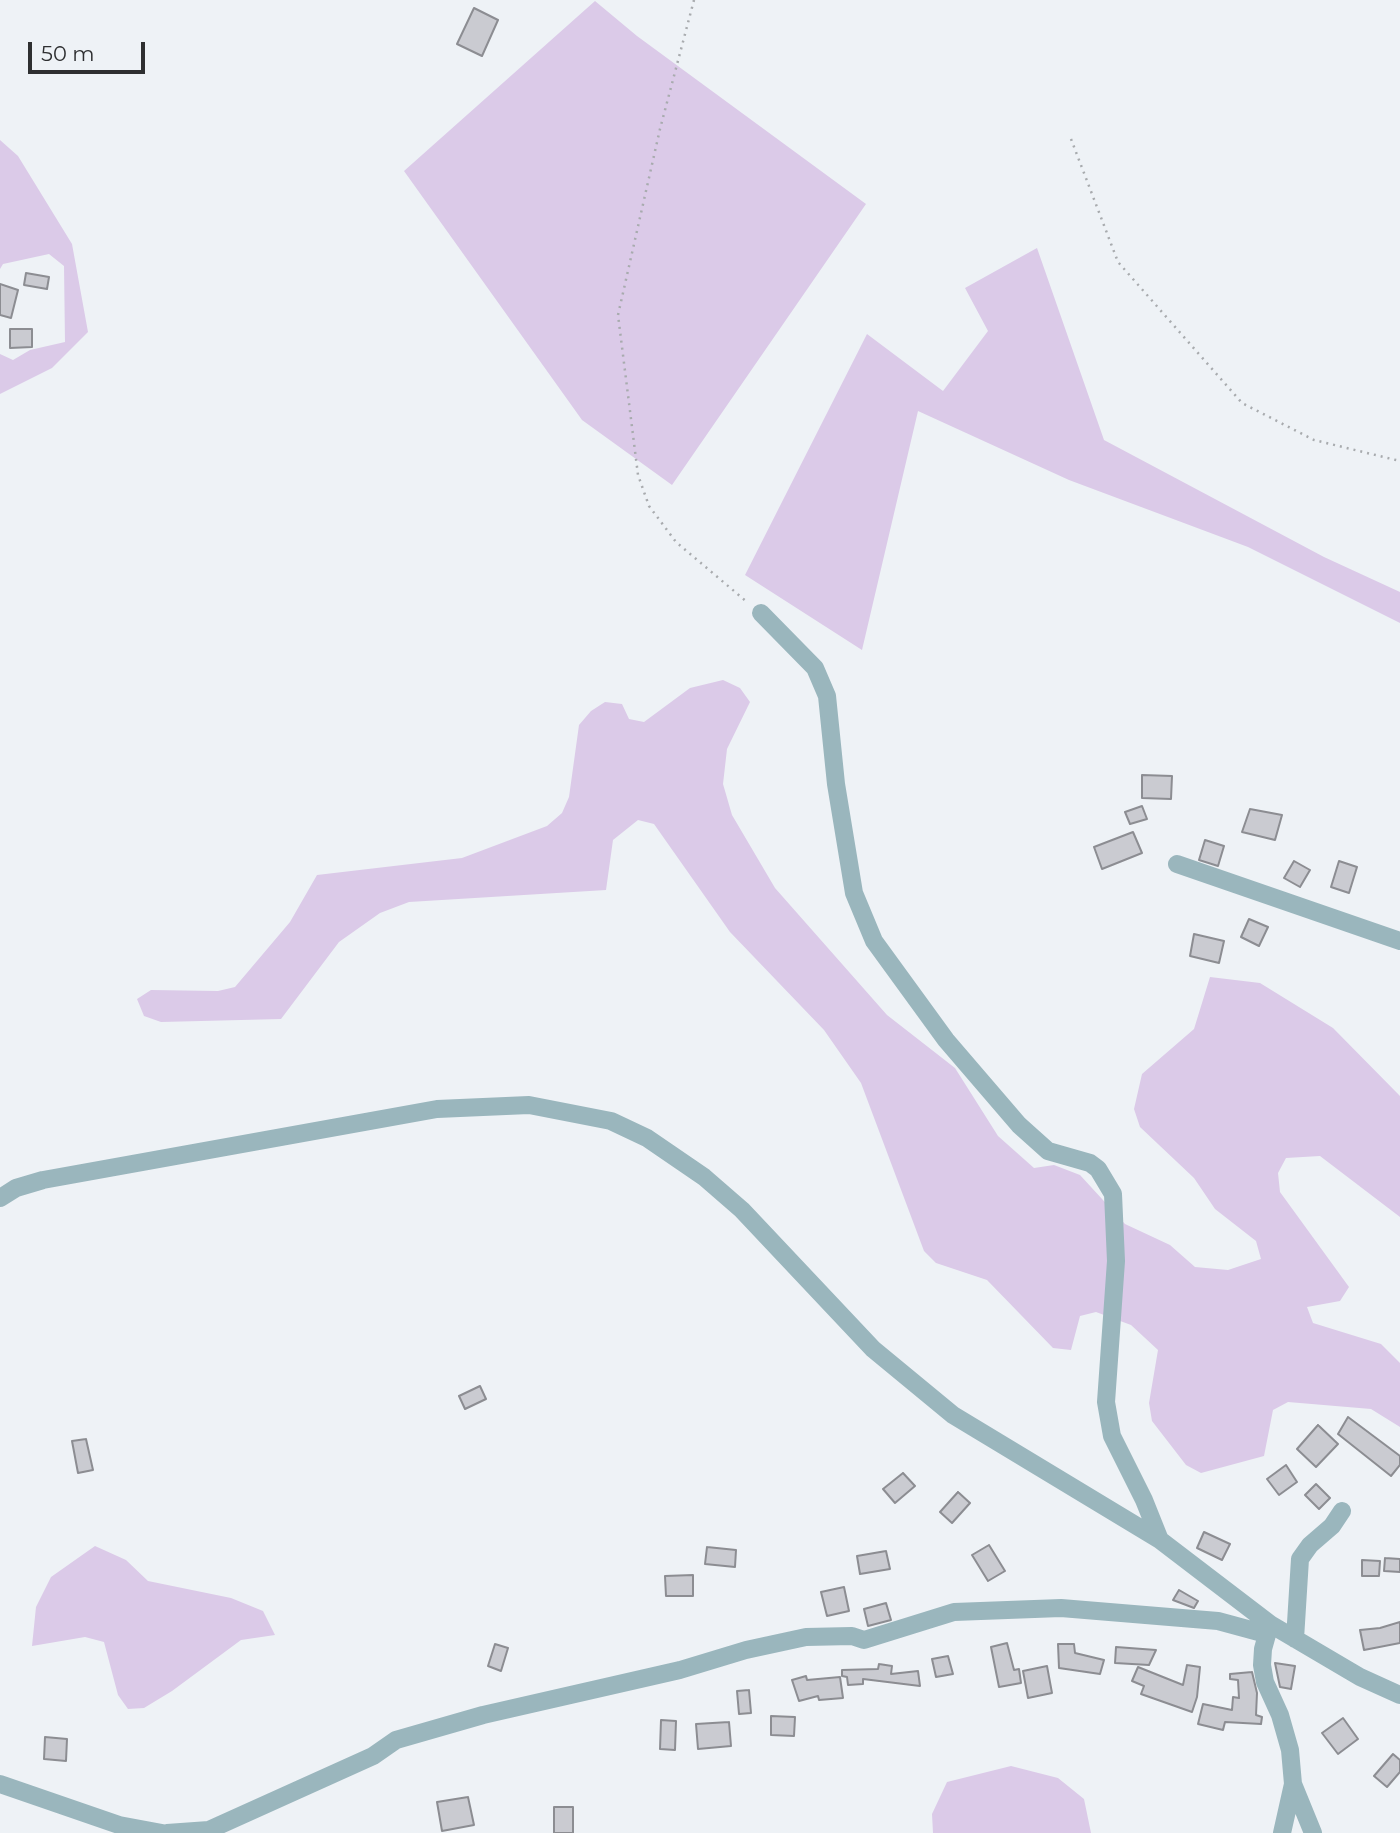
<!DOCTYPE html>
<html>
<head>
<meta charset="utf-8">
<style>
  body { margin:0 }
  #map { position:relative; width:1400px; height:1833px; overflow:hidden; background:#eef2f6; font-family:Montserrat,sans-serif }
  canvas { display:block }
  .scale { position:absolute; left:28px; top:42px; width:117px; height:32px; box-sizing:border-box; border:4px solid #2e2f31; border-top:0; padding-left:9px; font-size:21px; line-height:24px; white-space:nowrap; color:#2e2f31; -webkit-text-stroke:5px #eef2f6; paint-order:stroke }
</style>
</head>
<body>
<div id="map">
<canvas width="1400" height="1833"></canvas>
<div class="scale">50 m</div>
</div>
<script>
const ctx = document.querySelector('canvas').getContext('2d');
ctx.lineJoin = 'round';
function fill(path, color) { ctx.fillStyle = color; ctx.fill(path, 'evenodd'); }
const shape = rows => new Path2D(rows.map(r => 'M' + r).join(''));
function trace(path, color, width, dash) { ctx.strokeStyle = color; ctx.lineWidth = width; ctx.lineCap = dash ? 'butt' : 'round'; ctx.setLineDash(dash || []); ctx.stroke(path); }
fill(shape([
  [595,1,637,36,866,204,672,485,582,420,404,171],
  [0,140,18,156,72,244,88,332,52,368,0,394,0,354,13,360,30,350,65,342,64,266,49,254,3,264,0,269],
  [1037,248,1104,440,1324,557,1400,592,1400,623,1248,547,1069,480,918,411,862,650,745,575,867,334,943,391,988,331,965,288],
  [723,680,740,688,750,702,727,749,723,784,732,815,775,888,887,1015,955,1068,998,1136,1034,1168,1054,1165,1080,1175,1125,1224,1170,1245,1195,1267,1228,1270,1261,1259,1256,1241,1215,1209,1194,1178,1140,1127,1134,1109,1142,1074,1194,1029,1210,977,1260,983,1333,1028,1400,1096,1400,1217,1320,1156,1286,1158,1278,1173,1280,1192,1349,1287,1340,1301,1307,1307,1313,1323,1381,1344,1400,1363,1400,1427,1371,1409,1288,1402,1273,1410,1264,1456,1201,1473,1186,1465,1152,1421,1149,1403,1158,1350,1131,1325,1096,1312,1080,1316,1071,1350,1053,1348,987,1280,936,1263,924,1251,861,1083,824,1030,730,932,654,824,638,820,613,840,606,890,409,902,380,913,339,942,281,1019,161,1022,144,1016,137,999,151,990,218,991,235,987,290,922,317,875,462,858,547,826,562,813,569,797,579,725,591,711,605,702,622,704,629,719,644,722,690,688],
  [95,1546,126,1560,148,1581,231,1598,263,1611,275,1635,241,1640,172,1691,144,1708,128,1709,118,1695,104,1642,85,1637,32,1646,36,1607,51,1577],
  [1011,1766,1058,1778,1084,1799,1091,1833,933,1833,932,1814,947,1782]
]), '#dbcae8');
const building = shape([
  [474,8,498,20,482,56,457,44,474,8],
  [26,273,49,277,47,289,24,285,26,273],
  [0,284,18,290,11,318,0,315,0,284],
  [10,329,32,329,32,347,10,348,10,329],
  [1142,775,1172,776,1171,799,1142,798,1142,775],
  [1142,806,1147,819,1130,824,1125,812,1142,806],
  [1250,809,1282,815,1275,840,1242,832,1250,809],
  [1133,832,1142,853,1102,869,1094,847,1133,832],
  [1205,840,1224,846,1218,866,1199,860,1205,840],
  [1294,861,1310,870,1300,887,1284,878,1294,861],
  [1339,861,1357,867,1349,893,1331,887,1339,861],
  [1249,919,1268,927,1259,946,1241,937,1249,919],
  [1194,934,1224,941,1219,963,1190,956,1194,934],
  [480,1386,486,1399,465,1409,459,1396,480,1386],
  [1348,1417,1400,1456,1400,1465,1391,1476,1338,1434,1348,1417],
  [1318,1425,1338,1444,1316,1467,1297,1449,1318,1425],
  [86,1439,93,1470,78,1473,72,1441,86,1439],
  [1286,1465,1297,1482,1279,1495,1267,1479,1286,1465],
  [903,1473,915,1486,895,1503,883,1489,903,1473],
  [1316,1484,1330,1498,1319,1509,1305,1495,1316,1484],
  [958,1492,970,1503,952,1523,940,1512,958,1492],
  [1204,1532,1230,1544,1222,1560,1197,1548,1204,1532],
  [989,1545,1005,1571,988,1581,972,1555,989,1545],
  [707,1547,736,1550,735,1567,705,1564,707,1547],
  [886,1551,890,1569,860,1574,857,1556,886,1551],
  [1385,1558,1400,1559,1400,1572,1384,1571,1385,1558],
  [1362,1560,1380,1561,1379,1576,1362,1576,1362,1560],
  [693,1575,693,1596,666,1596,665,1576,693,1575],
  [844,1587,849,1611,827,1616,821,1592,844,1587],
  [1179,1590,1198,1601,1194,1608,1173,1600,1179,1590],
  [886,1603,891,1620,868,1626,864,1609,886,1603],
  [1400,1622,1400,1643,1364,1650,1360,1630,1380,1628,1400,1622],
  [1007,1643,1014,1670,1019,1669,1021,1683,999,1687,991,1647,1007,1643],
  [495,1644,508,1648,501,1671,488,1666,495,1644],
  [1058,1644,1074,1644,1075,1653,1104,1660,1100,1674,1059,1668,1058,1644],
  [1116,1647,1156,1650,1149,1665,1115,1663,1116,1647],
  [948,1656,953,1674,936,1677,932,1659,948,1656],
  [1275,1663,1295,1666,1291,1689,1280,1687,1275,1663],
  [879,1664,892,1666,891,1674,918,1671,920,1686,863,1679,863,1684,848,1685,847,1677,842,1676,842,1670,878,1669,879,1664],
  [1187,1665,1200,1667,1197,1697,1192,1712,1141,1694,1144,1686,1132,1681,1138,1667,1183,1685,1187,1665],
  [1047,1666,1052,1693,1028,1698,1023,1671,1047,1666],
  [1252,1672,1257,1693,1256,1715,1262,1717,1261,1724,1225,1722,1223,1730,1198,1724,1203,1704,1232,1710,1233,1697,1239,1698,1238,1680,1230,1679,1230,1674,1252,1672],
  [806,1676,807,1680,840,1677,843,1698,819,1700,818,1696,799,1701,792,1680,806,1676],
  [749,1690,751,1713,739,1714,737,1691,749,1690],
  [771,1716,795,1717,794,1736,771,1735,771,1716],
  [1343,1718,1358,1739,1338,1754,1322,1733,1343,1718],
  [661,1720,676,1721,675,1750,660,1749,661,1720],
  [729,1722,731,1746,698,1749,696,1724,729,1722],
  [45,1737,67,1739,66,1761,44,1759,45,1737],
  [1393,1754,1400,1760,1400,1772,1387,1787,1374,1776,1393,1754],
  [468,1797,474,1825,442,1831,437,1802,468,1797],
  [554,1807,573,1807,573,1833,554,1833,554,1807]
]);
fill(building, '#cacbd1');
trace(building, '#8c8d92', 2);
trace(shape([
  [694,0,660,129,618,315,638,475,649,506,676,542,747,602],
  [1071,139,1118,262,1242,403,1314,440,1400,461]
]), '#a8abae', 2.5, [2, 5]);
trace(shape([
  [761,613,815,668,827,696,836,784,854,893,874,941,946,1040,1019,1125,1048,1151,1090,1163,1098,1169,1113,1194,1116,1261,1106,1402,1112,1436,1144,1500,1160,1540],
  [1177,864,1400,941],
  [0,1198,16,1188,43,1180,437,1109,529,1105,611,1121,647,1138,704,1177,742,1210,873,1349,953,1415,1160,1540,1270,1624,1360,1677,1400,1695],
  [1270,1624,1263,1649,1262,1665,1265,1682,1280,1715,1290,1750,1293,1784,1282,1833],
  [1295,1639,1300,1559,1310,1545,1332,1526,1342,1511],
  [0,1784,119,1825,162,1833],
  [1293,1784,1313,1833],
  [167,1833,209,1830,373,1756,396,1740,483,1715,680,1670,746,1650,806,1637,852,1636,864,1640,954,1612,1061,1608,1218,1621,1266,1634]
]), '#9ab6bd', 18);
</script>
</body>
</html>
